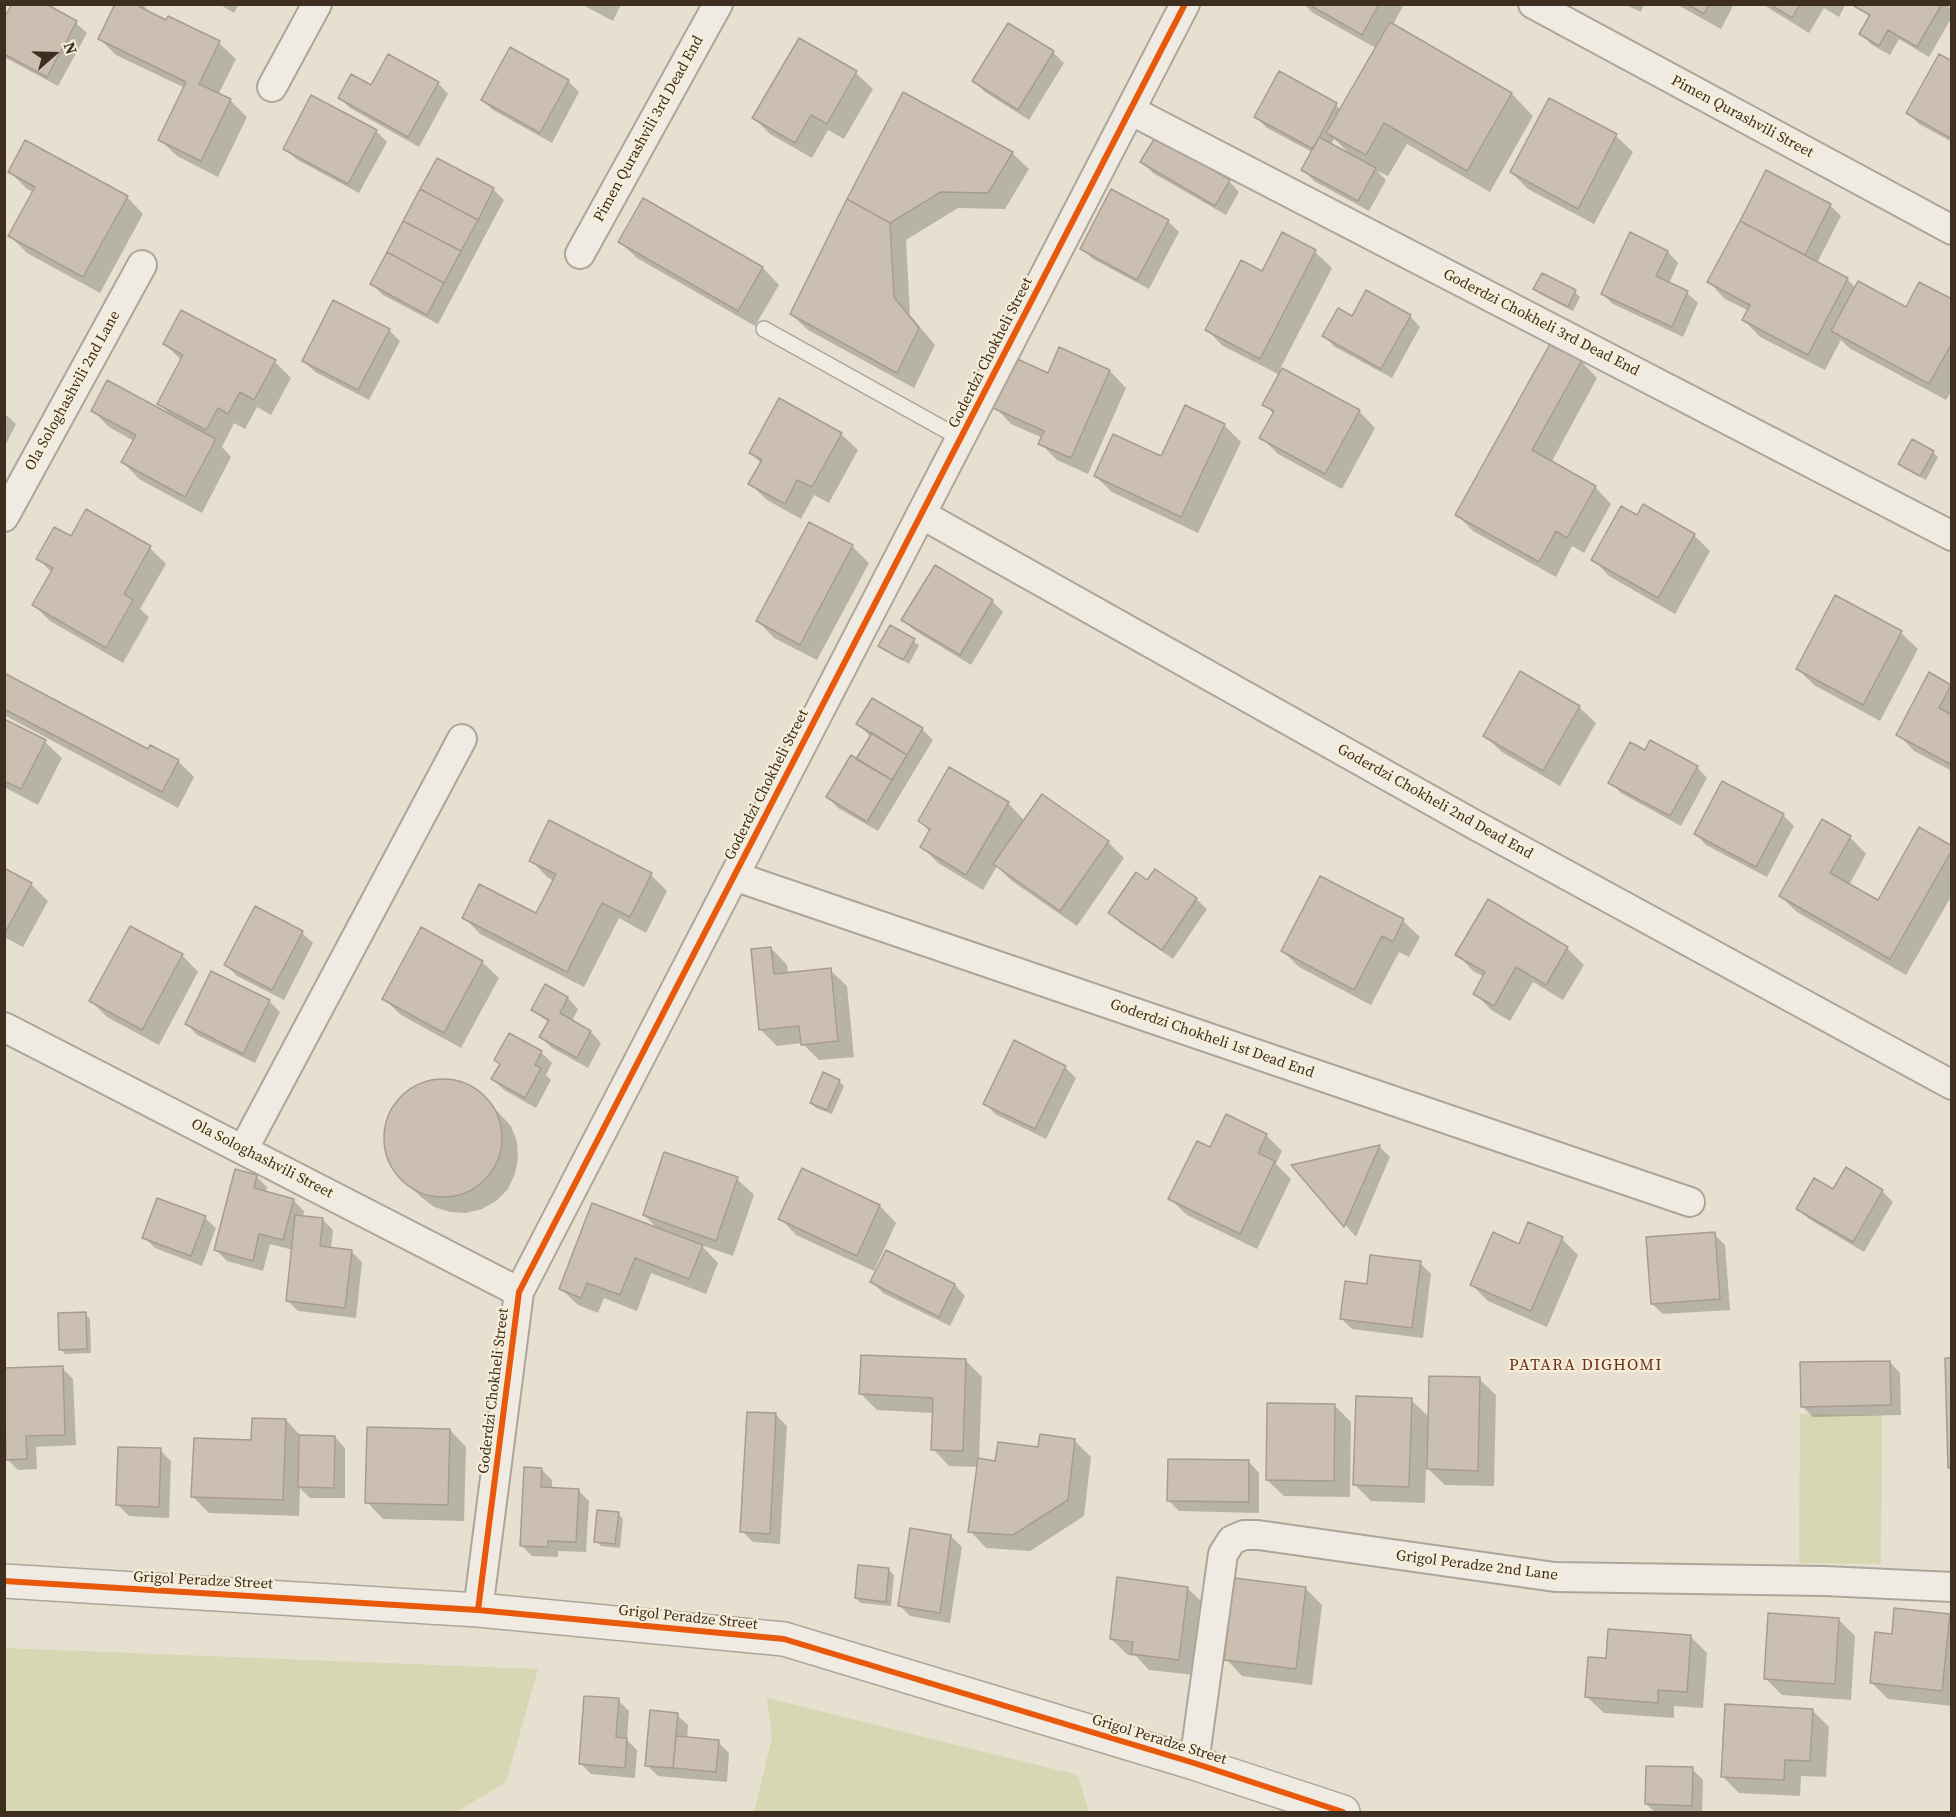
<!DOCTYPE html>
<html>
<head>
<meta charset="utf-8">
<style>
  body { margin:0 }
  #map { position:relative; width:1956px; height:1817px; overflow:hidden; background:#e7e0d1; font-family:"Source Serif 4",serif }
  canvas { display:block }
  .frame { position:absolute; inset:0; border:6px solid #3d2e20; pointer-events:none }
  .north { position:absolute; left:24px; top:24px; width:60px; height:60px; -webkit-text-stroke:4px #f7eed8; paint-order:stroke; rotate:70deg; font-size:16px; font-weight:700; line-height:24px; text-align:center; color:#3d2e20 }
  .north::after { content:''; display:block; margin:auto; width:21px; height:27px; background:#3d2e20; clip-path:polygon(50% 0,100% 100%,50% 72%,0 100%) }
</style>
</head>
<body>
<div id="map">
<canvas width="1956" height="1817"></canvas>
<div class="frame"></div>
<div class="north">N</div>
</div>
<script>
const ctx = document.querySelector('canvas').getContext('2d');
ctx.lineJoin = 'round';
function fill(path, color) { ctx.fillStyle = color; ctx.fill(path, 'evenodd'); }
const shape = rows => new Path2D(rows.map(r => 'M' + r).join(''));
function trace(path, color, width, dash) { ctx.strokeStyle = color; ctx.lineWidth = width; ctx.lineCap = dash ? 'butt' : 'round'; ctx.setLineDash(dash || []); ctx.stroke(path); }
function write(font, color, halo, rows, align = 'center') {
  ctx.font = font + ' "Source Serif 4",serif'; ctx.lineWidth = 4.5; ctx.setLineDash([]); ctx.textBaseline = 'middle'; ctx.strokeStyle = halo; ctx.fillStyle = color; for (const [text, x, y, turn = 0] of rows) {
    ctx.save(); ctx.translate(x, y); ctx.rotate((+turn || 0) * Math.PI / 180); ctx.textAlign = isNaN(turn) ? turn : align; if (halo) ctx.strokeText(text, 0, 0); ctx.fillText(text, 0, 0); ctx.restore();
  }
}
fill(shape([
  [1800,1414,1882,1415,1881,1564,1799,1563],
  [5,1648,538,1669,506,1782,456,1812,5,1812],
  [767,1698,1078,1775,1089,1812,754,1812,772,1738]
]), '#d6d7b3');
fill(shape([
  [116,4,142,4,152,15,219,43,236,59,218,95,230,100,247,117,218,177,177,156,160,140,185,88,116,55,100,39],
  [219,4,239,4,234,13],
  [581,4,621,4,613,21],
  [1304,4,1404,4,1393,25,1512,94,1533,116,1490,192,1407,144,1388,176,1377,171,1386,180,1369,211,1314,181,1303,170,1312,152,1267,128,1256,117,1280,73,1336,105,1341,110,1376,48,1313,13],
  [1334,139,1350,154,1331,145],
  [1624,4,1644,4,1641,12],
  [1676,4,1734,4,1721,29],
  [1762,4,1846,4,1839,17,1824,8,1809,33],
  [1857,4,1946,4,1952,10,1952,17,1929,57,1899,39,1890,55,1872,45,1861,34,1870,18],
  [4,21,76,23,87,33,58,86,4,57],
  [799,40,856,73,873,89,844,139,828,130,812,158,770,134,754,118],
  [1053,52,1064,63,1029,120,985,92,974,81],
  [1952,62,1952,142,1919,124,1908,113],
  [568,81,579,92,552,143,493,110,482,100],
  [438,83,448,94,419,147,350,108,339,97,372,87],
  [1550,100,1616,136,1633,152,1594,224,1528,189,1511,172],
  [376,131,387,142,359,193,296,159,285,148],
  [1012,153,1029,169,1005,209,958,208,906,240,910,315,935,345,914,388,808,330,791,314,848,200],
  [438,160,493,189,504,200,438,324,383,295,372,284],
  [1142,162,1229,181,1239,192,1226,215,1153,173],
  [10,172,127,197,143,214,100,293,27,253,10,236,34,193,26,188],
  [1767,172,1830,205,1841,216,1817,263,1847,279,1856,288,1906,309,1952,301,1952,390,1946,400,1849,348,1841,340,1825,370,1760,337,1744,320,1749,311,1725,299,1709,282],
  [644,200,763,268,779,285,755,326,637,258,620,242],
  [1168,221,1179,232,1149,289,1093,259,1082,248],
  [1282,234,1315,252,1332,268,1280,369,1359,411,1375,428,1342,489,1278,454,1261,437,1274,414,1264,404,1280,375,1223,346,1207,330,1262,273],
  [1630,234,1668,252,1678,263,1669,284,1687,293,1698,303,1683,337,1613,304,1602,294],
  [1535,289,1575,292,1580,297,1573,311,1540,294],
  [1410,316,1420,327,1392,378,1335,347,1324,336,1352,318],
  [389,330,400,341,369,400,315,372,304,361],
  [165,344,275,362,291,378,271,415,257,407,245,429,234,423,222,447,231,457,202,513,139,479,123,462,134,441,109,427,93,411,172,416,159,403,182,361],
  [1060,349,1110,371,1126,388,1088,474,1057,460,1040,443,1043,438,1011,424,995,407,1048,375],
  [1581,361,1597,378,1551,463,1595,487,1611,504,1584,553,1572,546,1556,577,1473,531,1457,515],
  [4,413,16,424,4,448],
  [1224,425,1241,442,1198,533,1112,492,1095,476,1162,458],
  [841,434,858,450,829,503,814,495,801,519,767,500,750,484,761,463,751,453],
  [1933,452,1938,457,1926,480,1905,469,1900,464],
  [1638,518,1694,535,1710,551,1675,614,1609,576,1593,559],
  [72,538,150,548,166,564,140,609,149,617,123,663,50,621,34,605,52,573,38,558],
  [852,546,869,563,817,660,774,638,758,621],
  [1836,597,1901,633,1918,649,1880,721,1814,685,1798,669],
  [992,601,1003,612,971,665,914,630,903,619],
  [891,627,919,645,909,664,880,646],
  [4,674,149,751,178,761,194,777,178,808,4,715],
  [1950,686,1952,687,1952,771,1914,751,1898,734],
  [1579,707,1596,723,1560,786,1502,752,1485,736],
  [4,721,45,742,62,758,38,805,4,787],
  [858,724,922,729,933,740,878,831,838,808,828,797,857,761,871,737],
  [1646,752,1697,767,1707,778,1681,826,1621,793,1610,782],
  [1008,803,1025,821,1108,842,1124,858,1077,926,1012,881,997,866,983,890,938,863,922,847,930,832,920,821],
  [1783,815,1794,826,1767,877,1706,845,1696,834],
  [1850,837,1866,854,1849,885,1878,902,1952,848,1952,895,1906,975,1797,912,1780,896],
  [531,860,651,875,667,891,646,933,619,918,584,987,480,934,464,917,537,915,554,881,547,877],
  [4,869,31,884,48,901,23,947,4,937],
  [1148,882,1196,899,1207,909,1173,959,1121,924,1110,913],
  [1403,921,1420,937,1409,957,1399,952,1371,1005,1299,967,1283,951],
  [302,933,313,943,284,1000,237,976,226,965],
  [771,948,787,965,788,974,830,970,847,986,854,1057,819,1060,802,1043,777,1046,761,1030],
  [1567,948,1584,965,1563,1000,1533,982,1510,1021,1491,1010,1475,993,1484,977,1473,971,1457,954],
  [182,955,198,972,159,1045,107,1017,91,1001],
  [482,962,499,978,461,1048,401,1015,384,999],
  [546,986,568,998,578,1009,572,1021,591,1032,601,1043,588,1068,552,1048,541,1037,549,1023,533,1010],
  [269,1001,280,1012,255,1063,197,1035,187,1024],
  [510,1035,541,1052,552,1063,546,1075,551,1080,536,1108,504,1090,493,1079,501,1065],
  [1065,1067,1076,1078,1046,1139,995,1114,985,1103],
  [438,1080,454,1081,470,1086,483,1096,511,1126,517,1142,518,1158,515,1174,508,1189,496,1201,482,1209,466,1213,450,1212,434,1207,421,1197,403,1180,393,1167,387,1151,385,1135,388,1119,396,1104,408,1092,422,1084],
  [839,1081,844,1086,832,1114,816,1108,811,1103],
  [1266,1135,1282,1151,1276,1164,1291,1179,1257,1249,1187,1215,1170,1199,1211,1149],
  [1380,1147,1390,1157,1356,1237,1293,1166],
  [803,1170,880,1206,896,1223,874,1271,796,1235,780,1218],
  [1847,1170,1882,1191,1893,1202,1864,1252,1809,1219,1798,1209,1834,1191],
  [256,1176,267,1187,266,1193,293,1200,304,1211,303,1217,322,1219,333,1230,331,1249,351,1251,362,1262,356,1318,298,1311,287,1300,293,1250,270,1244,263,1271,227,1261,216,1250],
  [737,1179,754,1195,733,1256,701,1245,718,1263,706,1294,651,1273,637,1311,604,1298,598,1313,578,1305,561,1289,659,1230,644,1215],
  [205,1218,216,1228,202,1266,155,1248,144,1237],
  [1714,1234,1725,1245,1730,1310,1663,1314,1652,1304],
  [1562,1239,1578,1255,1547,1327,1488,1301,1472,1285,1519,1245],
  [887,1252,955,1285,965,1296,950,1326,883,1293,872,1282],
  [1420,1263,1431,1274,1423,1338,1352,1329,1342,1319,1368,1285],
  [85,1314,90,1319,91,1353,65,1354,60,1349],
  [966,1361,982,1377,979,1460,996,1462,1074,1440,1091,1457,1084,1516,1030,1551,986,1548,970,1531,978,1467,949,1466,933,1449,934,1413,877,1410,861,1394],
  [1890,1362,1900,1373,1901,1415,1813,1417,1802,1406],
  [62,1368,73,1379,76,1445,36,1447,37,1469,18,1470,7,1459],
  [1479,1379,1496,1395,1494,1486,1445,1485,1426,1467,1425,1503,1371,1501,1354,1484,1411,1400,1429,1417],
  [1335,1406,1351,1422,1350,1497,1284,1496,1267,1480],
  [776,1415,787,1426,780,1544,753,1542,742,1531],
  [286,1420,302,1437,335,1437,345,1448,345,1498,310,1498,300,1488,299,1516,209,1513,193,1497,253,1442],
  [450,1430,466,1447,464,1521,383,1519,367,1502],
  [160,1450,171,1461,169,1518,129,1516,118,1505],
  [1249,1462,1259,1473,1259,1513,1179,1511,1168,1500],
  [542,1470,552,1480,552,1489,578,1490,589,1501,586,1552,558,1551,558,1557,532,1556,521,1545],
  [618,1513,623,1519,620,1548,601,1546,596,1541],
  [951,1536,962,1547,950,1623,910,1616,899,1605],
  [889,1570,894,1575,891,1606,861,1603,856,1598],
  [1187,1588,1204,1604,1195,1675,1149,1670,1136,1656,1128,1655,1111,1639],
  [1305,1588,1322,1605,1312,1685,1242,1676,1226,1659],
  [1949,1615,1952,1618,1952,1706,1888,1699,1872,1683,1893,1635],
  [1838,1619,1855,1636,1851,1700,1782,1695,1765,1678],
  [1691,1637,1707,1653,1703,1708,1674,1706,1674,1718,1604,1713,1587,1697,1607,1660],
  [618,1700,629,1711,627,1740,637,1750,635,1778,591,1774,580,1763],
  [1812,1710,1829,1727,1826,1777,1801,1776,1800,1796,1739,1793,1723,1777],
  [677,1715,688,1725,687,1739,718,1742,729,1753,727,1782,658,1776,647,1765],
  [1692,1769,1703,1780,1702,1812,1655,1812,1646,1804]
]), '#0003');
const building = shape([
  [12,4,46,4,77,21,47,77,4,54,4,18,12,4],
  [115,4,141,4,140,7,166,20,168,16,220,41,199,84,231,99,201,161,158,140,186,82,98,39,115,4],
  [1308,4,1379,4,1362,35,1308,4],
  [1687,4,1709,4,1704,14,1687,4],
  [1769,4,1800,4,1792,18,1769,4],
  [1855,4,1942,4,1917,47,1888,30,1879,46,1859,34,1870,15,1854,6,1855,4],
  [1390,22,1512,93,1467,171,1384,123,1366,155,1326,133,1390,22],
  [1008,23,1054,51,1018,110,972,81,1008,23],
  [799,38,857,71,827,124,811,115,795,143,752,118,799,38],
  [510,47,569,80,540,133,481,100,510,47],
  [388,54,439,82,408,137,338,98,351,74,371,85,388,54],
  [1939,54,1952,61,1952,139,1906,113,1939,54],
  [1279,71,1337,103,1313,149,1254,117,1279,71],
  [903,92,1013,152,988,193,941,192,890,223,847,199,903,92],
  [311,95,377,130,348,184,283,149,311,95],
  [1549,98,1617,134,1578,209,1510,172,1549,98],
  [1156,136,1230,180,1215,206,1140,162,1156,136],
  [1319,137,1376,168,1358,201,1301,170,1319,137],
  [25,140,128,196,83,277,8,236,35,187,8,172,25,140],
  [437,158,494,188,478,220,420,189,437,158],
  [1766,170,1831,204,1805,255,1740,221,1766,170],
  [420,189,478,220,461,251,403,221,420,189],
  [1111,189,1169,220,1137,280,1080,249,1111,189],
  [643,198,763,267,738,311,618,242,643,198],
  [847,199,890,223,894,297,919,328,897,373,790,314,847,199],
  [403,221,461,251,444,283,387,252,403,221],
  [1740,221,1848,278,1808,355,1742,320,1750,305,1707,282,1740,221],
  [1282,232,1316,250,1260,359,1205,330,1241,260,1262,271,1282,232],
  [1630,232,1668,251,1656,276,1688,291,1672,327,1601,294,1630,232],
  [387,252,444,283,427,315,370,284,387,252],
  [1542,273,1576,290,1568,307,1533,289,1542,273],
  [1858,281,1906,307,1919,282,1952,299,1952,343,1929,384,1831,331,1858,281],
  [1366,290,1411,315,1381,369,1322,336,1338,308,1352,316,1366,290],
  [333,300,390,329,358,390,302,361,333,300],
  [181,310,276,360,254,400,240,392,228,414,218,408,206,430,157,404,183,355,163,344,181,310],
  [1551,342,1582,360,1532,450,1596,486,1567,538,1556,531,1539,562,1455,515,1551,342],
  [1059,347,1110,370,1071,458,1038,444,1044,431,993,408,1015,358,1048,373,1059,347],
  [1282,368,1360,410,1325,474,1259,438,1274,411,1262,405,1282,368],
  [107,380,216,439,185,497,121,462,136,435,91,411,107,380],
  [779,398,842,433,812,487,797,480,785,504,748,484,762,460,749,453,779,398],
  [1185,405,1225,424,1181,517,1094,476,1113,434,1161,456,1185,405],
  [1912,439,1934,451,1920,476,1898,464,1912,439],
  [1643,504,1695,534,1658,598,1591,560,1621,506,1637,515,1643,504],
  [86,509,151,546,124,594,133,600,106,648,32,605,53,568,36,559,54,527,71,536,86,509],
  [809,522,853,545,800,645,756,621,809,522],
  [935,565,993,600,960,655,901,620,935,565],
  [1835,595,1902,631,1863,705,1796,669,1835,595],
  [890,625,915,639,903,660,878,646,890,625],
  [1520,671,1580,706,1543,771,1483,736,1520,671],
  [1929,672,1951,685,1939,708,1952,715,1952,765,1896,735,1929,672],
  [4,673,148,749,150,745,179,760,162,792,4,709,4,673],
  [872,698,923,728,907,755,856,724,872,698],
  [4,719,46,740,21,789,4,781,4,719],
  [872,733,907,755,892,780,856,759,872,733],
  [1650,740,1698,766,1670,816,1608,783,1630,742,1645,750,1650,740],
  [851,755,892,780,867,822,826,797,851,755],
  [949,767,1009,802,966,875,920,847,930,829,918,821,949,767],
  [1722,781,1784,814,1756,867,1694,834,1722,781],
  [1042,794,1109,841,1060,911,993,864,1042,794],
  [1822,819,1851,836,1830,873,1878,900,1919,827,1952,846,1952,850,1890,959,1779,896,1822,819],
  [549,820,652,873,630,917,602,903,567,972,462,918,479,884,536,913,556,874,529,861,549,820],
  [4,868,32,883,6,931,4,931,4,868],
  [1155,869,1197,898,1162,950,1108,913,1136,872,1147,880,1155,869],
  [1320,876,1404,919,1393,942,1382,936,1354,990,1281,951,1320,876],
  [1488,899,1568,947,1546,985,1516,967,1494,1006,1473,994,1485,972,1455,955,1488,899],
  [255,906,303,931,272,990,224,965,255,906],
  [130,926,183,954,142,1030,89,1001,130,926],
  [421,927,483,961,444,1033,382,999,421,927],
  [771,947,774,974,831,968,838,1041,801,1045,799,1026,759,1030,751,949,771,947],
  [211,971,270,1000,243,1054,185,1024,211,971],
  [545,984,568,997,560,1013,591,1031,577,1058,539,1037,549,1020,531,1010,545,984],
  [509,1033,542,1051,535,1065,541,1068,525,1098,491,1079,500,1064,494,1060,509,1033],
  [1014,1040,1066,1066,1035,1129,983,1104,1014,1040],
  [823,1072,840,1080,827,1110,810,1103,823,1072],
  '384 1138a59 59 0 1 1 118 0a59 59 0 1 1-118 0Z',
  [1226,1114,1267,1134,1258,1153,1275,1161,1240,1234,1168,1199,1197,1141,1210,1147,1226,1114],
  [1380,1145,1344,1227,1291,1165,1380,1145],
  [664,1152,738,1177,716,1241,643,1215,664,1152],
  [1846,1167,1883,1190,1853,1242,1796,1209,1814,1178,1833,1189,1846,1167],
  [802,1168,880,1205,857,1256,778,1219,802,1168],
  [235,1169,257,1175,254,1188,294,1199,283,1240,259,1234,253,1261,214,1250,235,1169],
  [157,1198,206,1216,191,1256,142,1238,157,1198],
  [592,1203,703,1245,689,1279,635,1258,620,1295,587,1283,581,1298,559,1289,592,1203],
  [295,1215,323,1218,320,1246,352,1250,345,1308,286,1301,295,1215],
  [1528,1222,1563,1237,1531,1311,1470,1285,1493,1232,1519,1244,1528,1222],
  [1715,1232,1720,1299,1651,1304,1646,1237,1715,1232],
  [886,1250,955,1284,939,1317,870,1282,886,1250],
  [1370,1255,1421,1261,1412,1328,1340,1319,1345,1281,1367,1284,1370,1255],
  [86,1312,87,1349,59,1350,58,1313,86,1312],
  [861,1355,966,1359,963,1451,931,1450,933,1398,859,1394,861,1355],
  [1945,1358,1952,1358,1952,1467,1948,1468,1945,1358],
  [1890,1361,1891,1405,1801,1407,1800,1362,1890,1361],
  [63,1366,65,1435,26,1436,27,1459,6,1460,4,1368,63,1366],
  [1429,1376,1480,1377,1478,1471,1427,1469,1429,1376],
  [1356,1396,1412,1398,1409,1487,1353,1485,1356,1396],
  [1267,1403,1335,1404,1334,1481,1266,1480,1267,1403],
  [747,1412,776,1413,770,1534,740,1532,747,1412],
  [252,1418,286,1419,283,1500,191,1497,194,1438,251,1440,252,1418],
  [367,1427,450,1429,448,1505,365,1503,367,1427],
  [1040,1434,1075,1439,1068,1500,1013,1535,968,1532,978,1458,995,1461,998,1442,1038,1447,1040,1434],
  [299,1435,335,1436,334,1488,298,1487,299,1435],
  [118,1447,161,1448,159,1507,116,1505,118,1447],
  [1168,1459,1249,1460,1249,1502,1167,1501,1168,1459],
  [524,1467,542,1468,541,1487,579,1489,576,1542,548,1541,548,1547,520,1546,524,1467],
  [597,1510,619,1512,615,1544,594,1542,597,1510],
  [910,1528,951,1535,940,1613,898,1606,910,1528],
  [858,1565,889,1568,886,1602,855,1598,858,1565],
  [1117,1577,1188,1587,1179,1660,1131,1654,1133,1642,1110,1639,1117,1577],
  [1234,1578,1306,1587,1296,1669,1224,1660,1234,1578],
  [1894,1608,1950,1614,1942,1691,1870,1683,1875,1632,1892,1634,1894,1608],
  [1768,1613,1839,1618,1835,1684,1764,1679,1768,1613],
  [1608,1629,1691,1635,1687,1692,1658,1690,1658,1703,1585,1697,1588,1657,1606,1658,1608,1629],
  [584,1696,619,1698,616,1737,627,1738,625,1768,579,1764,584,1696],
  [1725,1704,1813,1709,1810,1761,1785,1760,1784,1780,1721,1777,1725,1704],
  [650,1710,678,1713,673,1768,645,1766,650,1710],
  [676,1736,719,1740,716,1772,673,1768,676,1736],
  [1646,1766,1693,1767,1692,1806,1645,1804,1646,1766]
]);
fill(building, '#cbbfb2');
trace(building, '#a89c90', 1.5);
const service = shape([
  [764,329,960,438]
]);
const minor = shape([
  [1533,4,1952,230],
  [272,87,317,4],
  [1130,110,1952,536],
  [580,254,718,4],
  [921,514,1475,825,1952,1085],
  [4,517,142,265],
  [734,876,1690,1202],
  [4,1027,519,1292],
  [243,1150,462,739],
  [478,1610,519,1292,1185,4],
  [1194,1763,1223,1554,1232,1540,1244,1535,1258,1535,1555,1577,1825,1581,1952,1587]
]);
const tertiary = shape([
  [4,1581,478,1610,784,1639,1194,1763,1343,1812]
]);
trace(service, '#ada599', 18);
trace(minor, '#ada599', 32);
trace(tertiary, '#ada599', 36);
trace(service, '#efebe3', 15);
trace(minor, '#efebe3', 28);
trace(tertiary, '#efebe3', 33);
trace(shape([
  [4,1581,478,1610,784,1639,1194,1763,1343,1812],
  [478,1610,519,1292,1185,4]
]), '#e8590c', 6);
write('15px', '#3d2e20', '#f7eed8', [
  ["Pimen Qurashvili Street",1742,117,28],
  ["Pimen Qurashvili 3rd Dead End",649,129,-61],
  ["Goderdzi Chokheli 3rd Dead End",1541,323,27],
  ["Goderdzi Chokheli Street",991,353,-63],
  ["Ola Sologhashvili 2nd Lane",73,391,-61],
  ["Goderdzi Chokheli Street",767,785,-63],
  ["Goderdzi Chokheli 2nd Dead End",1435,802,29],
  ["Goderdzi Chokheli 1st Dead End",1212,1039,19],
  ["Ola Sologhashvili Street",262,1159,27],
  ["Goderdzi Chokheli Street",494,1391,-83],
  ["Grigol Peradze 2nd Lane",1477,1566,7],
  ["Grigol Peradze Street",203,1581,3],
  ["Grigol Peradze Street",688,1618,6],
  ["Grigol Peradze Street",1159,1740,17]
]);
ctx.letterSpacing = '1.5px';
write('16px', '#6b2e1e', '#f7eed8', [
  ["PATARA DIGHOMI",1586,1366]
]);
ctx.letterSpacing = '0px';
</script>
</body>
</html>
